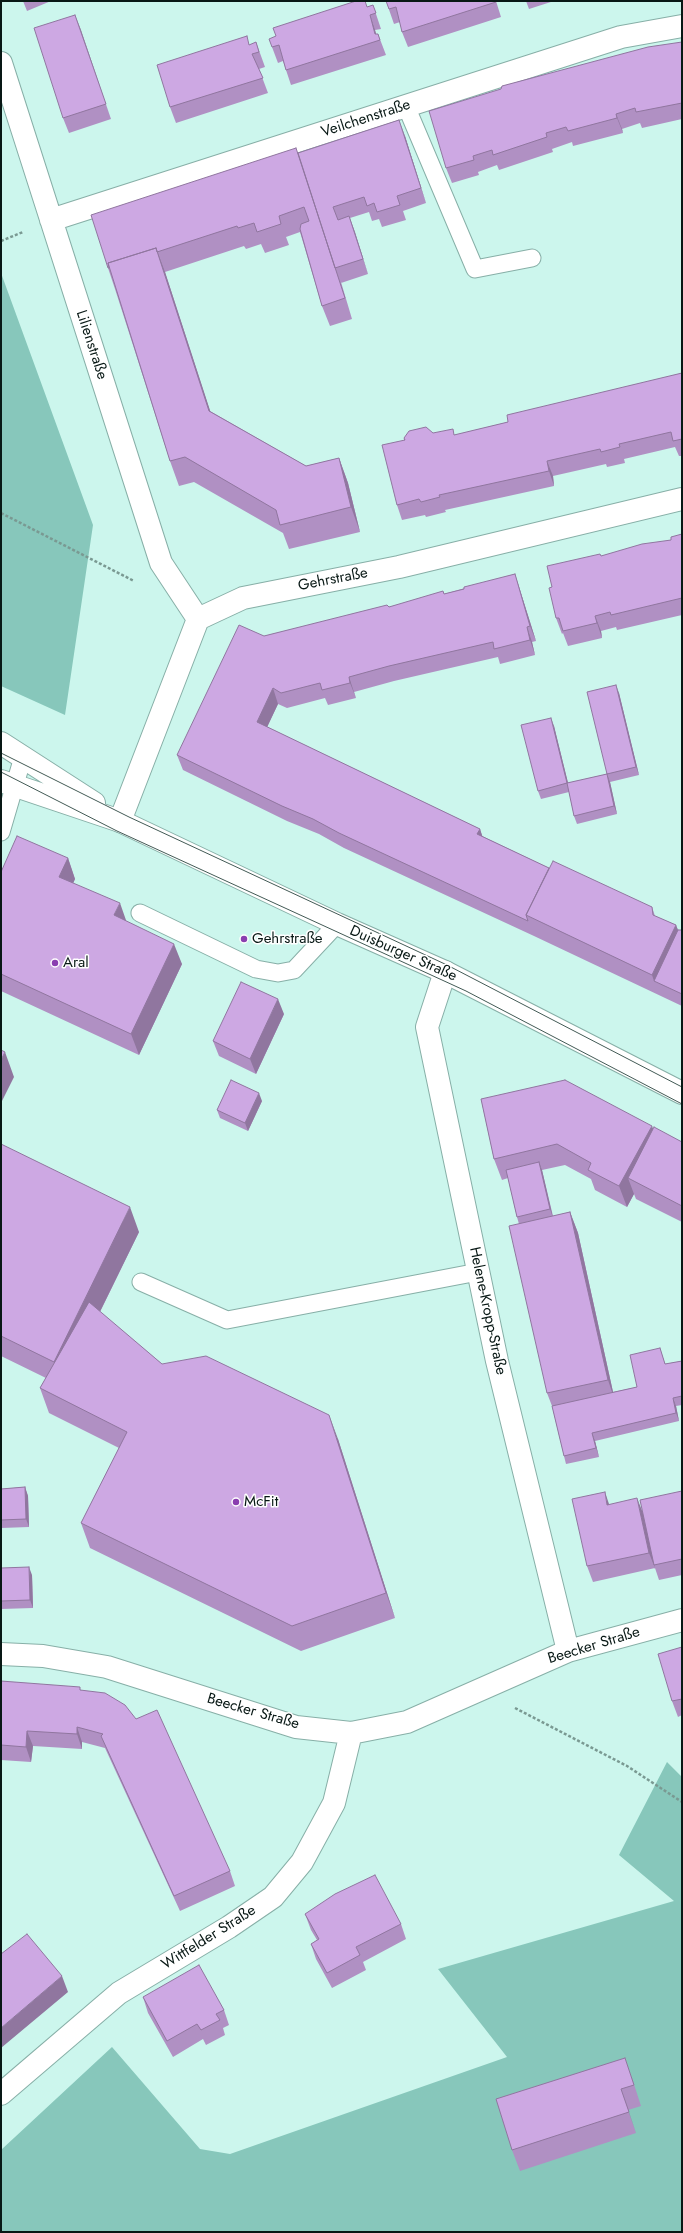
<!DOCTYPE html>
<html>
<head>
<meta charset="utf-8">
<style>
  body { margin:0 }
  #map { position:relative; width:683px; height:2233px; overflow:hidden; background:#ccf6ed; font-family:Jost,sans-serif }
  canvas { display:block }
  .frame { position:absolute; inset:0; border:2px solid #081815; pointer-events:none }
</style>
</head>
<body>
<div id="map">
<canvas width="683" height="2233"></canvas>
<div class="frame"></div>
</div>
<script>
const ctx = document.querySelector('canvas').getContext('2d');
ctx.lineJoin = 'round';
function fill(path, color) { ctx.fillStyle = color; ctx.fill(path, 'evenodd'); }
const shape = rows => new Path2D(rows.map(r => 'M' + r).join(''));
function trace(path, color, width, dash) { ctx.strokeStyle = color; ctx.lineWidth = width; ctx.lineCap = dash ? 'butt' : 'round'; ctx.setLineDash(dash || []); ctx.stroke(path); }
function write(font, color, halo, rows, align = 'center') {
  ctx.font = font + ' Jost,sans-serif'; ctx.lineWidth = 3; ctx.setLineDash([]); ctx.textBaseline = 'middle'; ctx.strokeStyle = halo; ctx.fillStyle = color; for (const [text, x, y, turn = 0] of rows) {
    ctx.save(); ctx.translate(x, y); ctx.rotate((+turn || 0) * Math.PI / 180); ctx.textAlign = isNaN(turn) ? turn : align; if (halo) ctx.strokeText(text, 0, 0); ctx.fillText(text, 0, 0); ctx.restore();
  }
}
fill(shape([
  [1,273,93,525,65,715,1,686],
  [667,1762,682,1777,682,2232,1,2232,1,2150,112,2047,200,2149,230,2154,507,2057,438,1969,674,1901,619,1855]
]), '#87c7bb');
const service = shape([
  [406,106,475,269,532,258],
  [1,832,23,757],
  [140,913,256,969,278,973,294,970,337,924],
  [141,1282,227,1320,478,1272]
]);
const minor = shape([
  [1,63,161,563,198,619],
  [51,220,621,37,682,26],
  [120,821,198,619,243,598,399,567,682,499],
  [445,972,427,1027,497,1361,568,1651],
  [1,1654,43,1656,107,1667,296,1727,351,1733,407,1722,568,1651,682,1620],
  [1,2094,119,1993,229,1927,273,1897,302,1862,334,1803,351,1733]
]);
const secondary = shape([
  [1,743,94,803],
  [1,781,120,821,337,924,445,972,682,1093]
]);
trace(service, '#87afa7', 19);
trace(minor, '#87afa7', 24);
trace(secondary, '#87afa7', 24);
trace(shape([
  [1,241,23,232],
  [1,513,134,581],
  [515,1708,627,1766,682,1802]
]), '#7a9992', 2.5, [3, 2]);
trace(service, '#fff', 17);
trace(minor, '#fff', 22);
trace(secondary, '#fff', 22);
trace(shape([
  [1,753,129,817,447,965,682,1087],
  [1,772,117,831,466,991,682,1104]
]), '#425a55', 1);
fill(shape([
  [23,1,51,1,27,11],
  [386,1,496,1,501,17,408,47,402,32,400,22,394,24],
  [526,1,554,1,529,9],
  [373,5,381,29,375,30,376,34,378,34,386,55,291,85,283,61,278,63,272,47,276,36],
  [75,15,111,119,69,133,63,118],
  [256,42,265,67,259,69,268,93,176,123,170,107,250,45],
  [682,42,682,119,642,128,640,123,622,129,623,133,573,146,572,142,552,149,553,152,499,170,497,165,478,172,479,175,452,183,446,168],
  [405,136,426,203,403,211,406,220,382,227,379,219,372,221,369,212,350,218,368,274,341,283,341,282,352,319,330,326,322,306,300,232,286,237,289,245,265,253,261,244,246,249,244,246,165,272,210,411,306,466,339,458,348,483,360,532,289,549,283,533,194,482,179,486,170,461,115,289,108,268,298,153],
  [682,373,682,456,679,456,675,447,624,459,625,463,607,467,606,464,553,476,554,486,445,510,446,512,426,517,425,515,402,520,397,505,404,440,404,438,433,433,455,435,508,422],
  [682,534,682,615,617,630,616,627,601,631,602,638,568,646,563,633,562,634,556,618,552,587,601,556,671,540],
  [515,574,520,590,536,641,532,642,535,655,500,664,498,657,394,681,354,692,356,698,328,705,325,698,287,708,278,704,267,727,480,829,482,836,549,868,652,907,655,916,676,925,678,930,682,930,682,1006,534,936,344,848,319,834,287,821,183,770,177,755,264,636,444,594],
  [619,693,639,775,610,782,617,814,577,824,574,816,569,792,541,799,538,791,554,726,568,783,607,774],
  [68,858,75,879,73,883,126,921,182,964,139,1055,1,991,1,872],
  [284,1014,256,1074,219,1056,213,1041],
  [481,1099,653,1129,682,1142,682,1222,636,1199,634,1194,627,1207,595,1190,591,1179,565,1165,542,1170,553,1216,570,1212,578,1233,613,1392,637,1387,660,1348,665,1364,682,1361,682,1405,676,1406,679,1421,595,1441,599,1457,566,1464,564,1456,552,1406,547,1393,519,1224,517,1217,508,1178,502,1180,494,1159],
  [262,1101,248,1131,220,1118,217,1110],
  [1,1144,139,1232,100,1312,162,1364,338,1439,395,1618,301,1651,90,1548,81,1523,119,1448,49,1413,40,1388,46,1378,1,1356],
  [25,1487,28,1496,29,1527,1,1528,1,1489],
  [682,1491,682,1575,659,1580,654,1565,655,1568,593,1582,587,1566,609,1504,642,1512],
  [1,1568,32,1575,33,1608,1,1609],
  [682,1647,682,1715,678,1717,672,1701],
  [1,1681,81,1690,230,1871,235,1886,180,1911,105,1748,82,1742,82,1749,33,1746,31,1762,1,1760],
  [305,1914,401,1924,406,1939,363,1962,366,1970,332,1988,316,1959,311,1944,317,1940,311,1930],
  [143,1997,224,2010,229,2025,223,2028,225,2035,206,2045,203,2039,173,2057,148,2013],
  [632,2078,641,2106,628,2110,636,2133,520,2171,512,2150]
]), '#b090c3');
fill(shape([
  [75,15,81,30,111,119,106,104],
  [370,15,375,30,378,41,375,34],
  [616,114,622,129,623,133,617,118],
  [399,120,405,136,426,203,421,188],
  [349,216,355,232,368,274,363,259],
  [156,248,165,272,218,435,209,411],
  [339,458,348,483,360,532,351,507],
  [547,461,553,476,554,486,549,471],
  [515,574,520,590,536,641,530,626],
  [595,616,601,631,602,638,597,623],
  [527,627,532,642,535,655,530,640],
  [349,677,356,698,350,683],
  [616,685,619,693,639,775,636,767],
  [273,688,278,704,262,738,257,722],
  [551,718,554,726,570,791,567,783],
  [607,774,610,782,617,814,614,806],
  [480,829,485,844,477,834],
  [68,858,75,879,67,897,59,877],
  [120,903,127,923,114,915],
  [676,925,682,941,654,981,652,975],
  [174,944,182,964,139,1055,131,1034],
  [278,999,284,1014,256,1074,250,1059],
  [5,1052,14,1077,1,1103,1,1060],
  [259,1093,262,1101,248,1131,245,1123],
  [652,1126,660,1146,628,1178,634,1194,627,1207,619,1186],
  [539,1162,542,1170,553,1218,550,1209],
  [130,1207,139,1232,63,1387,54,1362],
  [570,1212,578,1233,615,1401,608,1380],
  [673,1398,676,1406,679,1421,676,1413],
  [329,1415,338,1439,395,1618,386,1593],
  [592,1433,595,1441,599,1457,596,1448],
  [25,1487,28,1496,29,1527,26,1519],
  [605,1492,610,1507,607,1505],
  [637,1498,643,1513,655,1568,649,1553],
  [29,1567,32,1575,33,1608,30,1600],
  [77,1727,82,1742,82,1749,77,1734],
  [27,1731,33,1746,31,1762,26,1747],
  [62,1976,68,1992,1,2048,1,2028],
  [621,2089,628,2110,636,2133,629,2112]
]), '#90769f');
const building = shape([
  [356,1,365,1,367,7,373,5,376,13,370,15,375,34,378,34,380,40,286,70,279,45,272,47,269,39,276,36,273,28,356,1],
  [386,1,495,1,496,2,402,32,396,7,389,9,386,1],
  [75,15,106,104,63,118,34,28,75,15],
  [247,36,249,45,256,42,259,52,252,54,263,78,170,107,157,65,247,36],
  [682,42,682,103,636,112,635,108,616,114,617,118,568,131,566,127,546,133,547,137,493,155,492,150,473,156,474,160,446,168,429,111,501,89,502,86,648,47,682,42],
  [399,120,421,188,397,196,400,205,377,212,374,203,367,206,364,197,333,207,338,220,349,216,363,259,335,268,298,153,399,120],
  [296,148,345,298,322,306,300,229,301,224,309,221,304,207,279,216,281,224,257,232,254,223,238,228,237,226,157,252,156,248,108,263,109,268,108,268,91,215,296,148],
  [156,248,209,411,306,466,339,458,351,507,280,525,276,510,185,457,170,461,108,263,156,248],
  [682,373,682,439,673,441,671,432,619,444,620,447,601,452,600,449,547,461,549,471,439,495,440,497,421,502,419,499,397,505,382,445,405,440,404,438,409,431,426,427,433,433,453,429,454,435,508,422,507,415,682,373],
  [682,534,682,598,611,615,610,612,595,616,597,623,563,631,559,618,556,618,549,588,552,587,547,566,600,554,601,556,642,544,671,540,671,537,682,534],
  [515,574,530,626,527,627,530,640,494,649,493,642,389,666,349,677,350,683,322,690,320,683,281,693,273,688,257,722,480,829,477,834,549,868,526,915,528,921,339,833,313,819,282,806,177,755,239,625,264,636,387,605,389,607,443,591,444,594,464,589,464,587,515,574],
  [616,685,636,767,607,774,587,692,616,685],
  [551,718,567,783,538,791,521,725,551,718],
  [607,774,614,806,574,816,567,783,607,774],
  [17,836,68,858,59,877,120,903,114,915,174,944,131,1034,1,974,1,872,17,836],
  [553,861,652,907,653,915,676,925,652,975,526,915,553,861],
  [678,930,682,930,682,994,654,981,678,930],
  [241,982,278,999,250,1059,213,1041,241,982],
  [1,1050,5,1052,1,1060,1,1050],
  [231,1080,259,1093,245,1123,217,1110,231,1080],
  [565,1080,652,1126,619,1186,588,1170,591,1163,557,1144,494,1159,481,1099,565,1080],
  [654,1127,682,1142,682,1206,628,1178,654,1127],
  [1,1144,130,1207,54,1362,1,1336,1,1144],
  [539,1162,550,1209,517,1217,506,1170,539,1162],
  [570,1212,608,1380,547,1393,509,1226,570,1212],
  [89,1302,162,1364,206,1356,329,1415,386,1593,292,1626,81,1523,127,1432,40,1388,89,1302],
  [660,1348,665,1364,682,1361,682,1396,673,1398,676,1413,592,1433,596,1448,564,1456,552,1406,637,1387,630,1355,660,1348],
  [25,1487,26,1519,1,1520,1,1489,25,1487],
  [682,1491,682,1559,654,1565,640,1500,682,1491],
  [605,1492,607,1505,637,1498,649,1553,587,1566,572,1499,605,1492],
  [29,1567,30,1600,1,1601,1,1568,29,1567],
  [682,1647,682,1699,672,1701,658,1654,682,1647],
  [1,1681,80,1687,80,1690,105,1693,125,1705,136,1719,157,1710,230,1871,174,1896,101,1736,103,1734,77,1727,77,1734,27,1731,26,1747,1,1745,1,1681],
  [375,1875,401,1924,356,1947,360,1955,327,1973,311,1944,319,1939,305,1914,335,1894,375,1875],
  [27,1934,62,1976,1,2028,1,1954,27,1934],
  [199,1965,224,2010,216,2014,220,2020,201,2030,197,2024,167,2041,143,1997,199,1965],
  [625,2058,634,2085,621,2089,629,2112,512,2150,496,2099,625,2058]
]);
fill(building, '#cda8e3');
trace(building, '#90769f', 1);
for (const [x, y, r, color] of [
  [244,939,4,"#8a3eb0"],
  [55,963,4,"#8a3eb0"],
  [236,1502,4,"#8a3eb0"]
]) { const dot = new Path2D(); dot.arc(x, y, r, 0, 2 * Math.PI); ctx.fillStyle = color; ctx.fill(dot); trace(dot, '#fff', 1.5); }
write('15px', '#081815', '#fff', [
  ["Veilchenstraße",366,119,-18],
  ["Lilienstraße",91,345,72],
  ["Gehrstraße",333,580,-11],
  ["Duisburger Straße",403,954,24],
  ["Helene-Kropp-Straße",487,1311,78],
  ["Beecker Straße",594,1646,-17],
  ["Beecker Straße",253,1712,16],
  ["Wittfelder Straße",209,1938,-32]
]);
write('15px', '#081815', '#fff', [
  ["Gehrstraße",252,939],
  ["Aral",63,963],
  ["McFit",244,1502]
], 'left');
</script>
</body>
</html>
